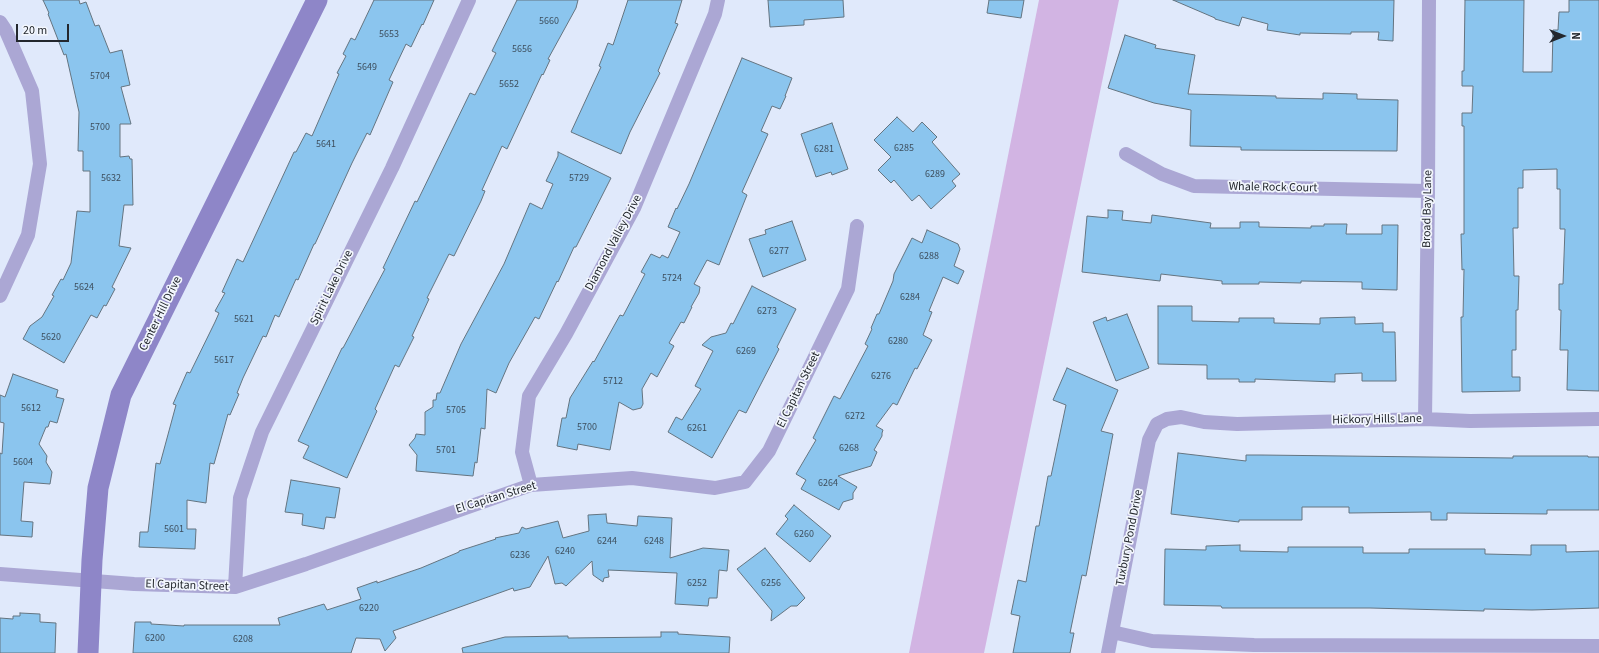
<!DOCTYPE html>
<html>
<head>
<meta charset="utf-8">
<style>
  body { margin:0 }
  #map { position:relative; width:1599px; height:653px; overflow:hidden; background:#e0e9fb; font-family:"Source Sans 3",sans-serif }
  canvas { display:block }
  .north { position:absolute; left:1543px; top:16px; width:40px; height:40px; -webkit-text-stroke:3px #f2f6fd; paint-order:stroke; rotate:90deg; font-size:11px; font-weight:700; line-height:16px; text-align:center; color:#23272d }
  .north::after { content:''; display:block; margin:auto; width:14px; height:18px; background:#23272d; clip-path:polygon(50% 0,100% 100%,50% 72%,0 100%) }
  .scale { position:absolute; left:16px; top:24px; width:53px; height:18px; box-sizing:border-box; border:2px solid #23272d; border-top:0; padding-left:5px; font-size:12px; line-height:14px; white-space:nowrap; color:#23272d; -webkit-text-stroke:3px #f2f6fd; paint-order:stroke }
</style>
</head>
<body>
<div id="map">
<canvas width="1599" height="653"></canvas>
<div class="north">N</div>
<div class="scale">20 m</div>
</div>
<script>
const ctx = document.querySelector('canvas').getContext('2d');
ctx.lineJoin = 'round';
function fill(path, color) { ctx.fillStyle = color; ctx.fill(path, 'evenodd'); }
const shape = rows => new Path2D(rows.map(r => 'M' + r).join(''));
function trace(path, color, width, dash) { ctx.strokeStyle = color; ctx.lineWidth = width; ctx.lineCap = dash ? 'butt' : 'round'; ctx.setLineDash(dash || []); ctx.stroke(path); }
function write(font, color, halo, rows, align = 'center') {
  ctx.font = font + ' "Source Sans 3",sans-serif'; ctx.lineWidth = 3.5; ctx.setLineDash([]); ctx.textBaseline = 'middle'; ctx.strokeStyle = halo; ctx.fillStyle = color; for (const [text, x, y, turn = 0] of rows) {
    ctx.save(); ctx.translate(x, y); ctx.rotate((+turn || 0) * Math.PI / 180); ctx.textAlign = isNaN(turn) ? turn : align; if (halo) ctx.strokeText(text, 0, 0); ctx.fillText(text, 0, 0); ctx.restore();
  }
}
fill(shape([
  [1039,0,1119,0,984,653,909,653]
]), '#d2b4e3');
const building = shape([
  [43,0,79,0,80,4,86,2,95,26,99,25,110,53,122,50,130,85,121,87,131,124,120,124,120,157,129,156,130,159,132,159,133,205,124,205,119,246,131,248,112,287,115,289,106,306,104,305,97,318,91,315,64,363,23,339,30,326,42,317,54,296,52,295,61,279,63,280,71,263,77,211,90,212,90,171,83,171,83,151,78,151,79,112,66,54,64,55,48,14,49,13,43,0],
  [374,0,434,0,423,25,422,24,411,47,406,44,389,80,393,82,370,135,367,133,352,163,315,244,314,244,298,280,296,279,279,317,275,315,266,337,263,336,243,378,237,393,239,394,230,415,228,414,214,464,210,463,206,503,187,500,187,529,196,529,195,549,139,547,140,532,148,532,156,463,160,464,176,405,173,404,187,372,190,373,215,322,219,313,215,311,225,293,222,292,237,259,243,262,294,152,296,152,306,133,312,136,339,74,337,73,346,56,343,54,351,38,355,40,374,0],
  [517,0,578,0,576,8,548,59,550,60,543,75,542,74,507,149,502,146,482,190,485,191,481,201,454,256,449,254,427,298,429,299,412,336,414,337,399,367,395,365,375,409,377,411,347,478,303,458,309,446,298,441,342,348,343,348,385,269,383,268,415,201,417,202,470,93,475,95,496,53,492,51,517,0],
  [628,0,682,0,675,23,678,24,658,71,660,73,630,132,621,154,571,132,601,67,599,66,608,43,613,45,628,0],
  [768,0,843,0,844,17,804,20,804,25,770,27,768,0],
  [989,0,1024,0,1021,18,987,13,989,0],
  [1173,0,1394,0,1393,41,1378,40,1379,32,1351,32,1351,34,1300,33,1300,35,1267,30,1268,24,1242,17,1239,26,1215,19,1215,18,1173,0],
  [1465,0,1524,0,1523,72,1552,72,1553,30,1558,30,1559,12,1569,12,1569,0,1599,0,1599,391,1567,390,1568,350,1560,350,1561,310,1559,310,1559,284,1563,284,1565,229,1560,229,1560,189,1557,189,1557,169,1523,170,1523,188,1518,188,1518,228,1513,228,1514,276,1519,276,1518,310,1516,310,1516,350,1512,350,1512,377,1520,377,1520,391,1462,392,1461,317,1463,317,1464,269,1462,270,1461,234,1464,234,1464,126,1462,126,1462,113,1472,113,1473,86,1462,86,1462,71,1464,71,1465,0],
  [1125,35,1156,45,1155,48,1195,55,1188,94,1276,96,1276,98,1323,99,1323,93,1357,94,1357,99,1398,100,1397,151,1241,150,1241,147,1190,146,1191,110,1154,103,1108,88,1125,35],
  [742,58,792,78,785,96,786,96,780,109,772,106,761,131,768,134,742,192,747,195,719,265,707,260,694,284,700,287,699,293,691,307,692,307,684,323,681,322,669,343,674,346,657,377,651,373,642,389,643,404,641,408,633,410,619,402,610,450,578,444,577,450,557,446,562,418,566,418,570,398,593,361,594,362,620,315,623,316,645,274,641,272,651,254,660,258,662,255,668,258,680,232,668,227,676,208,677,209,689,184,742,58],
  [897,117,913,132,922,122,937,137,932,142,960,174,952,181,956,186,931,209,919,195,912,201,894,180,891,183,878,170,891,157,874,140,897,117],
  [832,123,848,169,832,175,831,172,816,177,801,134,832,123],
  [558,152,611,178,576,247,574,247,558,282,557,281,539,319,535,317,509,363,496,393,487,389,485,429,481,428,477,463,475,462,473,476,416,471,417,455,409,445,415,438,416,434,425,435,425,412,433,407,433,400,436,400,437,393,440,393,461,344,504,264,530,203,542,209,553,184,546,181,558,156,558,152],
  [1108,210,1123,211,1122,220,1151,223,1152,215,1211,223,1210,228,1240,228,1240,222,1259,222,1259,227,1311,228,1311,226,1324,226,1324,224,1347,224,1346,234,1382,234,1382,225,1398,225,1397,290,1362,289,1362,282,1301,281,1301,283,1259,282,1259,284,1222,284,1222,281,1161,274,1160,281,1082,272,1087,216,1108,218,1108,210],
  [792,221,806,260,763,277,749,239,766,234,765,230,792,221],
  [927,230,958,244,960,249,954,266,964,271,958,284,943,277,929,311,932,312,923,335,932,340,917,369,915,368,897,405,893,403,876,426,883,430,882,433,882,436,874,450,877,452,871,466,838,476,857,487,853,493,853,499,843,502,839,510,801,489,806,480,796,474,816,440,813,438,834,396,840,399,868,346,865,344,872,329,871,328,877,314,879,314,893,281,894,274,912,238,922,243,927,230],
  [752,286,796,309,777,347,779,349,746,413,739,410,712,458,668,432,676,417,682,420,701,389,695,386,713,351,702,345,711,337,726,333,731,323,733,324,752,286],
  [1158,306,1192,306,1192,321,1239,322,1239,318,1274,318,1274,323,1320,324,1320,318,1355,317,1355,324,1383,323,1383,332,1395,332,1396,381,1362,381,1362,373,1335,374,1335,382,1255,379,1255,382,1239,382,1239,379,1207,379,1207,365,1158,364,1158,306],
  [1127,314,1149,368,1116,381,1093,322,1106,317,1107,321,1127,314],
  [1067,368,1118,390,1101,431,1113,434,1086,576,1082,575,1070,633,1074,633,1070,653,1013,653,1020,616,1011,614,1018,580,1026,582,1036,526,1039,526,1048,476,1051,476,1066,405,1053,400,1067,368],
  [13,374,58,390,56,397,64,399,57,423,50,421,48,427,46,427,39,444,47,456,46,462,52,472,50,484,24,482,21,521,33,522,32,537,0,535,0,453,2,454,4,423,0,422,0,395,5,397,13,374],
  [1178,453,1246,461,1246,455,1261,455,1513,458,1513,456,1588,456,1588,457,1599,457,1599,510,1547,510,1547,514,1447,513,1447,520,1431,520,1431,512,1349,513,1349,507,1302,507,1302,520,1239,520,1239,522,1171,514,1178,453],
  [291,480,340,488,335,518,326,517,324,529,302,525,303,514,285,512,291,480],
  [794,505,831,536,810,562,776,534,788,519,785,516,794,505],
  [606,514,607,523,637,526,638,516,672,518,670,558,703,548,729,550,727,571,719,570,717,598,709,598,708,606,675,604,677,573,608,570,609,577,604,578,603,582,593,575,592,561,566,586,562,583,555,584,548,556,530,587,514,591,513,588,393,631,396,638,385,651,380,639,356,638,351,653,133,653,135,622,151,622,151,624,184,626,184,625,280,625,278,618,324,604,327,610,361,599,357,588,377,581,377,583,421,568,459,552,459,551,496,539,495,538,519,533,522,527,526,529,558,521,563,538,589,531,588,515,606,514],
  [1240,545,1240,551,1288,552,1288,547,1363,547,1363,553,1409,553,1409,549,1485,549,1485,554,1531,555,1531,545,1566,545,1566,552,1599,551,1599,608,1532,610,1484,609,1484,611,1370,608,1222,608,1221,606,1164,605,1165,549,1206,550,1206,546,1240,545],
  [765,548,805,598,797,606,791,606,771,621,772,611,737,569,765,548],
  [20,613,40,614,40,622,56,623,55,653,0,653,0,618,13,619,13,616,20,616,20,613],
  [661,632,678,632,678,634,730,637,729,653,463,653,462,648,505,637,568,636,568,638,661,637,661,632]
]);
fill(building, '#8bc5ee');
trace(building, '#647480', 1);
trace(shape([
  [0,22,6,31,32,91,40,164,28,235,0,296],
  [1126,154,1162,174,1194,186,1428,191],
  [1425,419,1428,191,1429,0],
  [531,485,522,452,529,396,566,334,634,208,715,14,718,0],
  [0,574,134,584,235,587,306,564,531,485,632,478,715,488,745,482,769,451,848,289,857,226],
  [235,587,240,498,262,432,392,168,469,0],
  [1112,632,1152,641,1254,645,1599,646],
  [1108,653,1149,440,1157,424,1167,419,1181,417,1204,422,1237,424,1425,419,1470,421,1599,419]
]), '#aba7d4', 14);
trace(shape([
  [88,653,92,560,98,488,121,395,317,0]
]), '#8e86c8', 21);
write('10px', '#3d4e5d', null, [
  ["5660",549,22],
  ["5653",389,35],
  ["5656",522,50],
  ["5649",367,68],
  ["5704",100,77],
  ["5652",509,85],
  ["5700",100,128],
  ["5641",326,145],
  ["6285",904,149],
  ["6281",824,150],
  ["6289",935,175],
  ["5632",111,179],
  ["5729",579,179],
  ["6277",779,252],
  ["6288",929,257],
  ["5724",672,279],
  ["5624",84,288],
  ["6284",910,298],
  ["6273",767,312],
  ["5621",244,320],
  ["5620",51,338],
  ["6280",898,342],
  ["6269",746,352],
  ["5617",224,361],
  ["6276",881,377],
  ["5712",613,382],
  ["5612",31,409],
  ["5705",456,411],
  ["6272",855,417],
  ["5700",587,428],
  ["6261",697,429],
  ["6268",849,449],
  ["5701",446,451],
  ["5604",23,463],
  ["6264",828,484],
  ["5601",174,530],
  ["6260",804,535],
  ["6244",607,542],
  ["6248",654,542],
  ["6240",565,552],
  ["6236",520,556],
  ["6252",697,584],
  ["6256",771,584],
  ["6220",369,609],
  ["6200",155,639],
  ["6208",243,640]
]);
write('12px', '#23272d', '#f2f6fd', [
  ["Whale Rock Court",1273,188,1],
  ["Broad Bay Lane",1428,209,-89],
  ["Diamond Valley Drive",614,243,-62],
  ["Spirit Lake Drive",332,288,-64],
  ["Center Hill Drive",161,314,-64],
  ["El Capitan Street",799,390,-64],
  ["Hickory Hills Lane",1377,420,-1],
  ["El Capitan Street",496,498,-17],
  ["Tuxbury Pond Drive",1130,538,-79],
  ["El Capitan Street",187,586,2]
]);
</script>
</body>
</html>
